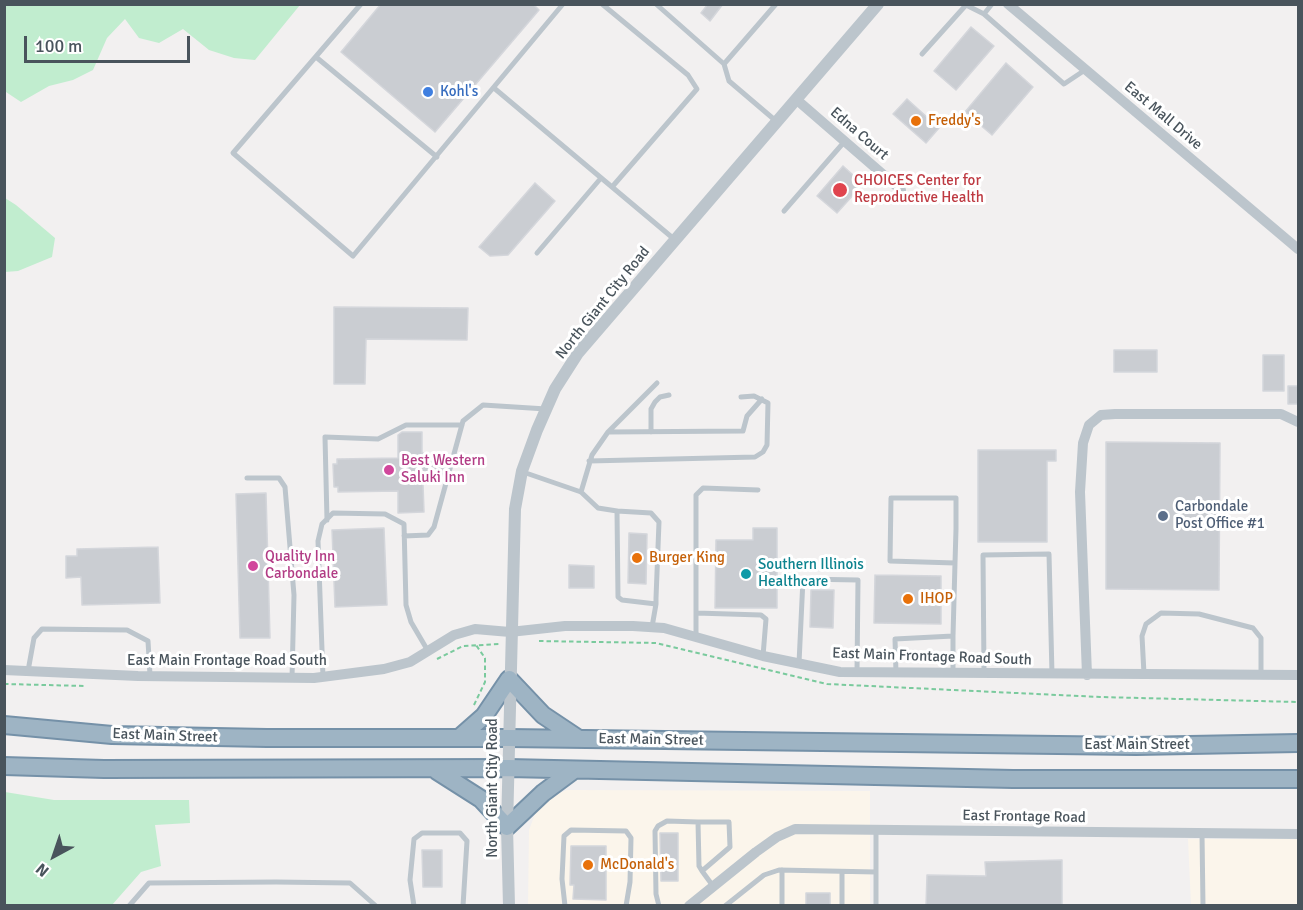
<!DOCTYPE html>
<html>
<head>
<meta charset="utf-8">
<style>
  body { margin:0 }
  #map { position:relative; width:1303px; height:910px; overflow:hidden; background:#f2f0f0; font-family:Signika,sans-serif }
  canvas { display:block }
  .frame { position:absolute; inset:0; border:6px solid #49545c; pointer-events:none }
  .north { position:absolute; left:24px; top:826px; width:60px; height:60px; -webkit-text-stroke:4px #fff; paint-order:stroke; rotate:220deg; font-size:16px; font-weight:700; line-height:24px; text-align:center; color:#49545c }
  .north::after { content:''; display:block; margin:auto; width:21px; height:27px; background:#49545c; clip-path:polygon(50% 0,100% 100%,50% 72%,0 100%) }
  .scale { position:absolute; left:24px; top:36px; width:166px; height:27px; box-sizing:border-box; border:3px solid #49545c; border-top:0; padding-left:8px; font-size:18px; line-height:21px; white-space:nowrap; color:#49545c; -webkit-text-stroke:4px #fff; paint-order:stroke }
</style>
</head>
<body>
<div id="map">
<canvas width="1303" height="910"></canvas>
<div class="frame"></div>
<div class="north">N</div>
<div class="scale">100 m</div>
</div>
<script>
const ctx = document.querySelector('canvas').getContext('2d');
ctx.lineJoin = 'round';
function fill(path, color) { ctx.fillStyle = color; ctx.fill(path, 'evenodd'); }
const shape = rows => new Path2D(rows.map(r => 'M' + r).join(''));
function trace(path, color, width, dash) { ctx.strokeStyle = color; ctx.lineWidth = width; ctx.lineCap = dash ? 'butt' : 'round'; ctx.setLineDash(dash || []); ctx.stroke(path); }
function write(font, color, halo, rows, align = 'center') {
  ctx.font = font + ' Signika,sans-serif'; ctx.lineWidth = 6; ctx.setLineDash([]); ctx.textBaseline = 'middle'; ctx.strokeStyle = halo; ctx.fillStyle = color; for (const [text, x, y, turn = 0] of rows) {
    ctx.save(); ctx.translate(x, y); ctx.rotate((+turn || 0) * Math.PI / 180); ctx.textAlign = isNaN(turn) ? turn : align; if (halo) ctx.strokeText(text, 0, 0); ctx.fillText(text, 0, 0); ctx.restore();
  }
}
fill(shape([
  [567,790,870,791,870,905,528,906,529,830,537,809,547,798],
  [1188,839,1298,839,1298,905,1191,905]
]), '#fbf5eb');
fill(shape([
  [4,5,5,4,300,5,255,60,234,58,209,50,183,29,159,43,139,38,125,19,107,38,93,70,73,80,49,86,21,102,6,92],
  [5,198,16,205,55,238,52,257,18,271,5,272],
  [5,792,54,800,189,800,190,823,155,825,161,866,141,872,112,905,5,905]
]), '#c1edcf');
const building = shape([
  [381,4,533,4,539,10,435,132,341,52,381,4],
  [708,4,723,4,710,21,701,13,708,4],
  [971,27,994,46,956,90,934,71,971,27],
  [1006,63,1033,87,992,135,965,112,1006,63],
  [907,99,939,128,926,143,893,114,907,99],
  [843,166,863,184,837,213,817,196,843,166],
  [535,183,555,201,508,255,490,256,479,247,535,183],
  [334,307,468,308,467,340,366,339,365,384,334,384,334,307],
  [1114,350,1157,350,1157,372,1114,372,1114,350],
  [1263,355,1284,355,1284,391,1263,391,1263,355],
  [1288,386,1299,386,1299,404,1288,404,1288,386],
  [402,432,422,432,422,453,427,453,427,462,444,462,443,476,428,476,428,484,423,484,424,512,398,513,398,491,338,492,338,487,334,487,333,464,337,464,337,459,398,458,398,435,402,432],
  [1106,442,1220,443,1219,590,1106,589,1106,442],
  [978,450,1056,450,1056,461,1047,461,1047,542,978,542,978,450],
  [266,493,270,638,240,638,236,494,266,493],
  [384,528,387,605,335,607,332,530,384,528],
  [753,528,777,528,777,608,715,608,716,540,753,540,753,528],
  [629,533,647,534,646,584,628,583,629,533],
  [158,547,160,603,82,605,81,577,66,578,66,556,77,556,77,549,158,547],
  [569,565,594,566,594,588,569,588,569,565],
  [875,575,941,576,941,624,874,623,875,575],
  [811,590,834,590,833,628,810,627,811,590],
  [660,833,678,833,678,881,661,881,660,833],
  [571,846,606,846,606,900,573,899,574,885,570,885,571,846],
  [422,850,442,850,442,887,423,887,422,850],
  [1062,860,1062,906,926,906,927,875,986,876,985,862,1062,860],
  [806,893,830,893,830,906,806,906,806,893]
]);
fill(building, '#cacdd2');
trace(building, '#d4d6db', 1.5);
const trunk = shape([
  [4,725,112,735,267,738,508,738,1136,746,1298,743],
  [459,738,484,716,509,679,543,715,579,739],
  [4,766,104,769,508,768,1013,779,1298,779],
  [437,771,481,799,507,827,543,793,574,770]
]);
trace(trunk, '#7591a8', 20);
trace(shape([
  [539,641,656,643,827,684,1100,697,1298,702],
  [437,659,463,646,500,644],
  [4,684,85,686],
  [474,705,485,682,485,658,476,645]
]), '#7aca9d', 2, [4.5, 3]);
trace(shape([
  [361,4,233,153,353,256,563,4],
  [602,4,688,75,697,89,612,187],
  [656,4,724,64,776,4],
  [984,14,1064,84,1085,70],
  [922,54,966,5,984,14,992,4],
  [316,57,437,157],
  [724,64,729,81,776,121],
  [494,88,674,239],
  [784,211,845,141],
  [537,253,601,178],
  [608,432,743,431,747,416,762,399],
  [651,432,651,409,655,402,660,397,669,395],
  [589,461,755,457,763,452,767,445,768,403,754,396,741,397],
  [523,472,581,492,598,508,617,511],
  [247,478,279,478,285,487,294,595,292,678],
  [581,492,592,455,608,432,657,383],
  [327,520,325,437,378,439,406,425,462,425],
  [404,536,428,535,434,527,463,421,483,405,546,409],
  [696,613,761,615,766,619,763,656],
  [652,627,656,604,656,598,659,522,651,513,617,511,618,597,622,600,656,604],
  [953,636,955,563,956,529,956,498,891,498,890,561,955,563],
  [696,637,696,495,703,488,758,490],
  [799,663,803,579,858,580,857,672],
  [28,671,34,638,42,629,127,630,148,641,150,675],
  [984,672,983,555,1049,554,1052,674],
  [896,673,895,639,953,636,953,672],
  [1144,674,1142,636,1146,624,1161,613,1199,614,1253,628,1261,638,1261,675],
  [323,677,318,541,322,524,333,513,385,514,404,524,406,605,411,622,428,651],
  [1202,834,1203,906],
  [782,870,782,906],
  [702,871,730,847,729,822,698,822,699,866,702,871,713,886],
  [842,872,842,906],
  [129,906,149,883,276,882,350,883,376,906],
  [414,906,410,880,414,839,422,833,460,833,467,841,463,906],
  [565,906,562,879,564,836,571,830,626,831,631,838,630,882,626,906],
  [659,906,656,894,655,831,658,826,667,821,698,822],
  [725,906,764,875,779,870,876,872],
  [876,906,876,830]
]), '#bcc5cc', 5);
trace(shape([
  [1008,4,1298,249],
  [797,100,901,190],
  [4,670,138,676,314,678,384,669,410,662,454,635,475,629,510,632,565,626,633,626,664,628,763,656,840,672,1298,675],
  [1087,675,1080,492,1083,443,1089,425,1101,415,1115,414,1281,414,1298,422],
  [689,906,756,852,777,837,795,829,1298,834]
]), '#bcc5cc', 10);
trace(shape([
  [509,906,507,827,515,509,522,471,537,430,555,389,578,353,878,4]
]), '#bcc5cc', 12);
trace(trunk, '#9eb4c4', 16);
for (const [x, y, r, color] of [
  [428,92,6,"#3f7fe0"],
  [916,121,6,"#e8710a"],
  [840,190,8,"#e0444e"],
  [389,470,6,"#d1479c"],
  [1163,516,6,"#5c6f8a"],
  [637,558,6,"#e8710a"],
  [253,566,6,"#d1479c"],
  [746,574,6,"#0f9aa8"],
  [908,599,6,"#e8710a"],
  [588,865,6,"#e8710a"]
]) { const dot = new Path2D(); dot.arc(x, y, r, 0, 2 * Math.PI); ctx.fillStyle = color; ctx.fill(dot); trace(dot, '#fff', 2); }
write('15px', '#366cbe', '#fff', [
  ["Kohl's",440,92]
], 'left');
write('15px', '#49545c', '#fff', [
  ["East Mall Drive",1163,116,40],
  ["Edna Court",859,134,41],
  ["North Giant City Road",603,303,-51],
  ["East Main Frontage Road South",932,657,2],
  ["East Main Frontage Road South",227,661],
  ["East Main Street",165,736,2],
  ["East Main Street",651,740,1],
  ["East Main Street",1137,745],
  ["North Giant City Road",493,788,-90],
  ["East Frontage Road",1024,817,1]
]);
write('15px', '#c56008', '#fff', [
  ["Freddy's",928,121],
  ["Burger King",649,558],
  ["IHOP",920,599],
  ["McDonald's",600,865]
], 'left');
write('15px', '#be3a42', '#fff', [
  ["CHOICES Center for",854,181],
  ["Reproductive Health",854,198]
], 'left');
write('15px', '#b23c85', '#fff', [
  ["Best Western",401,461],
  ["Saluki Inn",401,478],
  ["Quality Inn",265,557],
  ["Carbondale",265,574]
], 'left');
write('15px', '#4e5e75', '#fff', [
  ["Carbondale",1175,507],
  ["Post Office #1",1175,524]
], 'left');
write('15px', '#0d838f', '#fff', [
  ["Southern Illinois",758,565],
  ["Healthcare",758,582]
], 'left');
</script>
</body>
</html>
